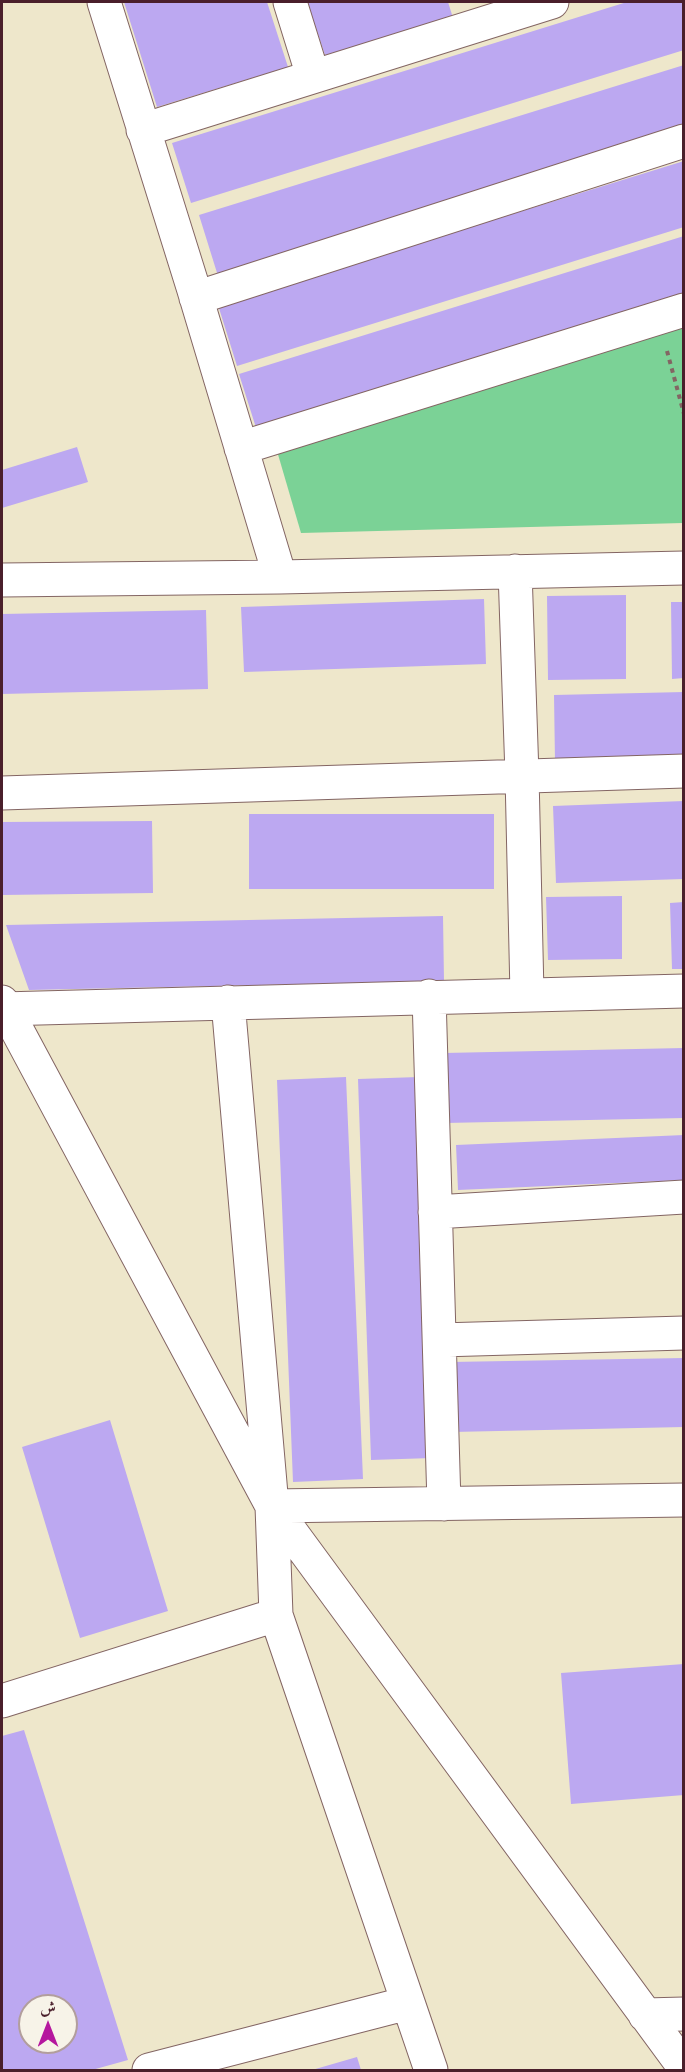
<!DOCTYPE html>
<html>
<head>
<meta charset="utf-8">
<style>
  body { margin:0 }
  #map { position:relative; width:685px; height:2072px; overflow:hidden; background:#eee7cb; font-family:Cardo,Amiri,serif }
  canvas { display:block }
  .frame { position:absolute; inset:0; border:3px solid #4a1f2b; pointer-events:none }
  .north { position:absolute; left:18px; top:1994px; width:60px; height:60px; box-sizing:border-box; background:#f7f3e8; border:2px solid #b29e9c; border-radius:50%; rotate:0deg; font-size:16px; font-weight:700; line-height:24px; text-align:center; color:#4a1f2b }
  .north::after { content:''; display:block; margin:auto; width:21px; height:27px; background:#b5179e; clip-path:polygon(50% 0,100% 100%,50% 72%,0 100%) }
</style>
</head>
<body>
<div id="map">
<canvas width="685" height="2072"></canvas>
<div class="frame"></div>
<div class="north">ش</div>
</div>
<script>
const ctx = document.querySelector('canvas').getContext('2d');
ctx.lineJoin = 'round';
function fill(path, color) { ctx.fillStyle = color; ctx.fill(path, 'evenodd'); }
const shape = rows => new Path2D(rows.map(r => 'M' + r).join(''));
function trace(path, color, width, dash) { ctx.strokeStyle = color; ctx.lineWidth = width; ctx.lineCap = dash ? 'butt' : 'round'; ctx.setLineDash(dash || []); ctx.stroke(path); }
fill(shape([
  [683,324,683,523,301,533,277,451]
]), '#7bd296');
fill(shape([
  [124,2,267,2,288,67,157,107],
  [307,2,448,2,453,18,325,55],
  [627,2,684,2,684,50,191,203,172,143],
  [684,65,684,131,218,276,199,215],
  [684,161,684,227,237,366,218,305],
  [684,236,684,302,258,434,239,374],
  [77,447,88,482,2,508,2,470],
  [626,595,626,679,548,680,547,596],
  [484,599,486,664,244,672,241,607],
  [671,602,684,602,684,678,672,679],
  [206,610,208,689,2,694,2,614],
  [684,692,684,759,555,762,554,695],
  [684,801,684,879,556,883,553,806],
  [249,814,494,814,494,889,249,889],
  [152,821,153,893,2,895,2,822],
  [622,896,622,959,548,960,546,897],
  [684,902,684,969,672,969,670,903],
  [443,916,444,981,29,990,6,925],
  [684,1048,684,1118,445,1123,444,1053],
  [346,1077,363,1479,293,1482,277,1080],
  [419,1077,432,1458,371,1460,358,1079],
  [684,1135,684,1180,458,1190,456,1145],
  [684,1358,684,1427,452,1432,450,1362],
  [110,1420,168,1611,80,1638,22,1447],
  [684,1664,684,1795,571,1804,561,1673],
  [24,1730,128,2060,92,2070,2,2070,2,1736],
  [30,2006,66,2006,66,2042,30,2042],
  [357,2057,361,2070,312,2070]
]), '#bca8f1');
const minor = shape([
  [104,2,193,287,280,577],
  [290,2,313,76],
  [143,130,552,2],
  [196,298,684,141],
  [241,448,684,310],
  [515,571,522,775,527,994],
  [2,580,280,577,684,568],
  [2,793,684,771],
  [429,996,444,1504],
  [2,1002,272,1506,684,2067],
  [228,1002,272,1506,276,1615,431,2070],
  [2,1009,684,991],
  [435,1212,684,1197],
  [440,1340,684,1333],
  [272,1506,684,1500],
  [2,1701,276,1615],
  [645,2015,684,2014],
  [149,2070,408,2003]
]);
trace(minor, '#836563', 35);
trace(shape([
  [667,351,684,414]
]), '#836563', 4, [4.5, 4.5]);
trace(minor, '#fff', 33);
</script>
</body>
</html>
